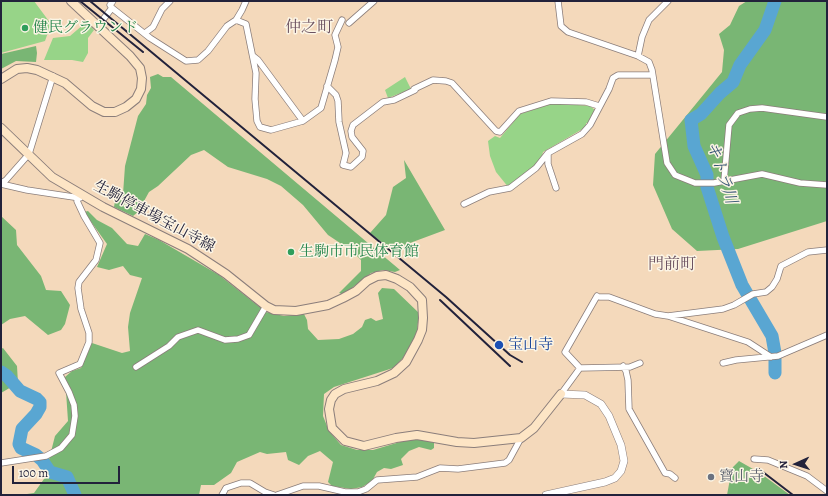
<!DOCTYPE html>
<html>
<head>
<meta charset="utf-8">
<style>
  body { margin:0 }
  #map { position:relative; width:828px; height:496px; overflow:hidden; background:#f4d9bb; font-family:Alegreya,serif }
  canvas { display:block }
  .frame { position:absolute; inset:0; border:2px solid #22223b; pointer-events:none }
  .north { position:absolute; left:776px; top:444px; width:40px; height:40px; -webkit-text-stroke:3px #fcf5e5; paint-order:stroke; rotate:267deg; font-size:11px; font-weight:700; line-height:16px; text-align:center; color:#22223b }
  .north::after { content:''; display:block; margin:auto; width:14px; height:18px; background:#22223b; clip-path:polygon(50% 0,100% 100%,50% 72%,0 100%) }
  .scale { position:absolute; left:12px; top:466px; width:108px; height:18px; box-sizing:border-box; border:2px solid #22223b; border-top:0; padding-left:5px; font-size:12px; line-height:14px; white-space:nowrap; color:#22223b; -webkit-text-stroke:3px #fcf5e5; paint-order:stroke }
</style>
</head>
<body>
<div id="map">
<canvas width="828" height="496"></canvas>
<div class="frame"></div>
<div class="north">N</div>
<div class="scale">100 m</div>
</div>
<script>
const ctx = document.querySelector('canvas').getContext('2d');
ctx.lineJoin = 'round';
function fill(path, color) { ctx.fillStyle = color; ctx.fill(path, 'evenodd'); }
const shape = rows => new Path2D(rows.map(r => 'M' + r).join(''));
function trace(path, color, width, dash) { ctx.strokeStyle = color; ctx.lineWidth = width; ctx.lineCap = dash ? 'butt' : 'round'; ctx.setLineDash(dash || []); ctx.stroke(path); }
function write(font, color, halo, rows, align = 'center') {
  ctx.font = font + ' Alegreya,"Noto Serif JP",serif'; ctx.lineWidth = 3; ctx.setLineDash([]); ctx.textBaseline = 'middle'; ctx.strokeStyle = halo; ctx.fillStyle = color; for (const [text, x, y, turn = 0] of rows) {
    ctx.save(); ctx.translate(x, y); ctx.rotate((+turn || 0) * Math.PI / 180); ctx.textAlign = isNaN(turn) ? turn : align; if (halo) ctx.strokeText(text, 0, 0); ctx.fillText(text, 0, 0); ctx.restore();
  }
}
fill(shape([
  [1,1,34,1,51,24,45,41,1,53],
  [84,24,89,24,94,30,88,38,88,53,83,62,72,60,44,60,53,38,70,36],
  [405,77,411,89,388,98,385,90],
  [553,103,590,106,595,110,589,123,586,123,586,127,543,152,542,156,529,173,509,188,496,172,490,156,488,141,495,136,500,138,520,114]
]), '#97d488');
fill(shape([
  [747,1,827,1,827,221,738,249,697,251,672,229,653,185,655,154,722,72,724,50,719,34,730,25,739,6],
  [36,46,37,53,36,62,16,61,1,69,1,54],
  [158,74,163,77,171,77,400,270,395,272,383,270,371,273,348,291,342,294,339,293,361,271,361,260,352,251,328,235,303,205,281,186,267,179,228,167,204,150,191,155,158,186,149,192,138,212,133,216,114,207,115,201,123,194,125,166,138,116,146,104,147,95,151,88,150,77],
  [404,160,445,230,410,243,397,254,370,233,386,215,393,187,406,178],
  [88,211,97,220,112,228,127,244,138,246,145,234,159,240,219,275,266,312,284,316,304,314,307,320,308,329,318,340,339,339,353,334,362,327,365,320,371,318,376,321,383,319,378,293,382,288,394,289,419,313,417,331,414,341,403,358,393,368,334,387,324,394,323,416,329,431,341,445,357,450,373,450,410,439,421,439,434,441,434,448,431,450,419,447,409,451,401,459,403,465,391,469,384,468,377,472,372,481,362,487,351,489,332,486,328,482,333,462,320,451,308,456,299,465,288,460,286,452,267,454,260,452,237,462,231,473,214,485,201,485,199,495,20,495,34,493,44,479,55,436,68,421,65,377,72,371,81,368,92,343,122,353,130,351,128,327,130,313,142,278,130,275,123,266,109,270,97,267,107,244,84,212],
  [1,216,16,230,17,245,41,276,46,290,61,291,70,305,65,324,61,330,48,335,25,316,10,319,1,325],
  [3,348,17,366,18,383,1,393,1,349],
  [739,461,760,473,790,495,727,495,732,468]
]), '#79b674');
trace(shape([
  [1,372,7,376,20,391,37,399,40,402,40,407,36,414,22,429,19,444,21,448,36,455,42,460,50,472,67,477,75,495],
  [775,373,775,353,772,336,742,285,723,237,707,187,707,175,694,146,691,120,701,114,720,93,733,82,740,65,765,30,775,1]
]), '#59a6d2', 13);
const minor = shape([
  [113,1,110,5,112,8,150,38,186,61,198,60,208,51,227,26,236,20,246,24,256,73,255,99,257,121,260,127,271,130,303,121,321,108,335,60,338,47,335,35,342,20],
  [558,1,561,26,568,32,638,56,649,62,652,70,667,163,675,175,695,183,714,183,762,174,800,183,827,185],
  [236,20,242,10,246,1],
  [349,23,374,1],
  [98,26,112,8],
  [145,33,153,27,162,9,170,1],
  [253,56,258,60,303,121],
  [638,56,642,37,649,20,668,1],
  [327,86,336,95,338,101,339,122,346,153,343,165,351,167,362,157,363,151,352,137,351,131,353,125,383,102,394,100,415,90],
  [414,89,433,80,446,81,452,83,496,131,500,132,519,111,551,101,586,102,599,106],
  [548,153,548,164,556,188],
  [724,181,729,125,738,113,750,109,762,108,827,117],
  [1,183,6,180,29,154,53,76],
  [1,184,27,190,80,198],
  [464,204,489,192,510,188,536,168,548,153,582,134,590,125,609,89,613,78,618,75,652,75],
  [600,297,609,297,655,314,668,316,748,342,771,357],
  [668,316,723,309,734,305,753,294,766,292,772,287,777,279,781,266,808,252,827,250],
  [723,363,736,360,778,356,827,335],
  [623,366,626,371,628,380,629,409,665,473,670,474,675,478],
  [136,367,169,346,178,337,198,330,225,340,238,339,249,335,266,306],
  [580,368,630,367,640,363],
  [561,394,580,368,565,352,597,296],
  [754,459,768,460,807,476,827,491],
  [1,463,46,456,61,448,72,435,75,416,74,405,69,392,59,373,80,364,89,342,89,333,81,309,78,288,79,282,96,260,100,243,84,216,77,201,78,198],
  [222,495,226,488,241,483,250,483,265,492,274,495],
  [277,495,303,486,319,486,345,492,358,492,366,489,377,480,417,477,440,468,458,469,505,463,509,460,521,438]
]);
const tertiary = shape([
  [546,495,605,482,615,478,621,471,624,461,621,445,609,416,601,404,585,395,561,394]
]);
const secondary = shape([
  [1,79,17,69,27,68,37,70,65,83,92,106,104,112,115,112,126,107,136,99,141,89,142,78,140,68,130,56,71,1],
  [1,128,52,177,103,207,188,249,226,274,266,306,274,310,296,311,328,305,343,298,356,291,367,281,377,276,386,275,397,279,410,287,422,300,423,318,422,330,418,340,406,362,394,373,377,381,344,389,335,394,331,400,329,409,332,428,345,441,364,446,396,438,417,435,457,442,474,443,521,438,534,428,561,394]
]);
trace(minor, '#8b7e7b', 7);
trace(tertiary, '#8b7e7b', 8);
trace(secondary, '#8b7e7b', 10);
trace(minor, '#fff', 5.5);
trace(tertiary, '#fff', 7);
trace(secondary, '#fde5c5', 8);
trace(shape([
  [80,1,143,52],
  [90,1,446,297,510,355,522,362],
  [440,300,510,366],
  [759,469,793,495]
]), '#22223b', 2);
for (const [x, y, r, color] of [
  [25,28,4,"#2e9e5b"],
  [291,252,4,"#2e9e5b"],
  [499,345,5,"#1a4fb4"],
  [711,477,4,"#6b7280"]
]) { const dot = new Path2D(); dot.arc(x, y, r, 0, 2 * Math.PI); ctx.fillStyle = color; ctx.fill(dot); trace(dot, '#fcf5e5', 1.5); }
write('15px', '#27864d', '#fcf5e5', [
  ["健民グラウンド",33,28],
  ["生駒市市民体育館",299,252]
], 'left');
write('15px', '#22223b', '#fcf5e5', [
  ["生駒停車場宝山寺線",154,217,28]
]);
write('15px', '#164399', '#fcf5e5', [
  ["宝山寺",508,345]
], 'left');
write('15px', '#5b616d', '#fcf5e5', [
  ["寶山寺",719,477]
], 'left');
write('16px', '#6c5261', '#fcf5e5', [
  ["仲之町",309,28],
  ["門前町",672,265]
]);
write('italic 16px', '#385777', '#fcf5e5', [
  ["キトラ川",721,173,72]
]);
</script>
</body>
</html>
